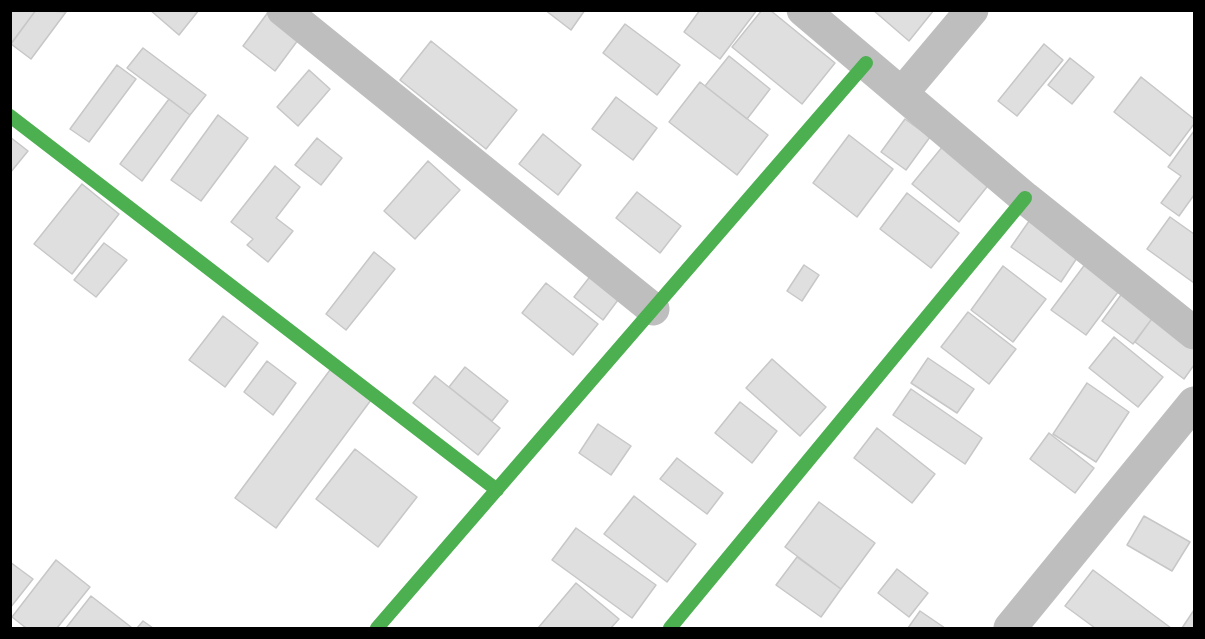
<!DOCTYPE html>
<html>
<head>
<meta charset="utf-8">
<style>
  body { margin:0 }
  #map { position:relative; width:1205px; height:639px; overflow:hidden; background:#fff; font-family:Overpass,sans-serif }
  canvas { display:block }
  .frame { position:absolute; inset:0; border:12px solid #000; pointer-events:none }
</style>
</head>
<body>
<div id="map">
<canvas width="1205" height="639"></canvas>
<div class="frame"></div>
</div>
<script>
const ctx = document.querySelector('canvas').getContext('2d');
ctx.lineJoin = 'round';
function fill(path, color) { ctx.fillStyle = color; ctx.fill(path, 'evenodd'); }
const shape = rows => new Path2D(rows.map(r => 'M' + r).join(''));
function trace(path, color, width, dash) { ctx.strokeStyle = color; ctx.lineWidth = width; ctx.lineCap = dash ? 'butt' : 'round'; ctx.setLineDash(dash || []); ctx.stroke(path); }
const building = shape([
  [10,10,36,10,10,45,10,10],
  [36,10,66,12,31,59,11,44,36,10],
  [150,10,199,10,179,35,150,10],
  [545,10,585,10,571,30,545,10],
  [700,10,757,10,720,59,684,32,700,10],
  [762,10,770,10,835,63,802,104,732,47,762,10],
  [873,10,934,10,909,41,873,10],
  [269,11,301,36,275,71,243,46,269,11],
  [625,24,680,65,657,95,603,53,625,24],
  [431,41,517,110,486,149,400,80,431,41],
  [1044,44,1063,60,1017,116,998,101,1044,44],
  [143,48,206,95,190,115,127,68,143,48],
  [729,56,770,89,747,119,705,86,729,56],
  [1070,58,1094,77,1072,104,1048,85,1070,58],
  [117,65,136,79,89,142,70,129,117,65],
  [309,70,330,89,298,126,277,107,309,70],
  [1141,77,1194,119,1194,124,1170,156,1114,112,1141,77],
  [700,82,768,135,737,175,669,122,700,82],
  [616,97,657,128,633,160,592,129,616,97],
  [169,99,190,115,142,181,120,164,169,99],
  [218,115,248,138,201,201,171,180,218,115],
  [905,119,930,137,906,170,881,152,905,119],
  [1194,131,1194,195,1179,216,1161,203,1181,176,1168,167,1194,131],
  [543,134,581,165,558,195,519,164,543,134],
  [849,135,893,169,857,217,813,183,849,135],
  [10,137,28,151,10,173,10,137],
  [317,138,342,158,321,185,295,165,317,138],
  [943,146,990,183,959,222,912,184,943,146],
  [428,161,460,190,415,239,384,211,428,161],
  [275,166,300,187,276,218,293,231,268,262,247,245,253,239,231,222,275,166],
  [82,184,119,214,72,274,34,244,82,184],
  [637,192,681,226,660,253,616,218,637,192],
  [907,193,959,233,931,268,880,229,907,193],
  [1034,214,1083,249,1061,282,1011,247,1034,214],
  [1170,217,1194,234,1194,283,1147,249,1170,217],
  [104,243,127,260,96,297,74,280,104,243],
  [374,252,395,269,346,330,326,314,374,252],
  [1086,263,1121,288,1086,335,1051,310,1086,263],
  [804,265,819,275,802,301,787,291,804,265],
  [1003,266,1046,299,1013,342,971,310,1003,266],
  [592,274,621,296,603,320,574,297,592,274],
  [546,283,598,324,573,355,522,313,546,283],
  [1126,288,1157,312,1133,344,1102,321,1126,288],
  [968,312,1016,349,989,384,941,347,968,312],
  [1156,313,1194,342,1194,365,1184,379,1135,342,1156,313],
  [223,316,258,343,225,387,189,360,223,316],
  [1114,337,1163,377,1138,407,1089,368,1114,337],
  [928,358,974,389,957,413,911,383,928,358],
  [772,359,826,407,800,436,746,388,772,359],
  [267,361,296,383,273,415,244,392,267,361],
  [465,367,508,401,492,421,449,387,465,367],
  [330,370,371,400,276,528,235,498,330,370],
  [435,376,500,428,478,455,413,403,435,376],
  [1087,383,1129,412,1096,462,1053,434,1087,383],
  [911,389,982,438,965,464,893,415,911,389],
  [740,402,777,431,752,463,715,433,740,402],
  [598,424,631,446,611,475,579,453,598,424],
  [877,428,935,474,912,503,854,458,877,428],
  [1049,433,1094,468,1075,493,1030,459,1049,433],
  [355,449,417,497,378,547,316,499,355,449],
  [677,458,723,493,707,514,660,479,677,458],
  [634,496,696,544,667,582,604,534,634,496],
  [819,502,875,543,841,589,785,547,819,502],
  [1144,516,1190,542,1172,571,1127,545,1144,516],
  [576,528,656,585,632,618,552,560,576,528],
  [797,557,841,589,821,617,776,585,797,557],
  [56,560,90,587,57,628,26,628,12,617,56,560],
  [10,562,33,579,10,608,10,562],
  [897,569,928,593,909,617,878,593,897,569],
  [1093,570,1171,628,1095,628,1065,606,1093,570],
  [576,583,619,619,611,628,538,628,576,583],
  [91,596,131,627,130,628,66,628,91,596],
  [1194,610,1194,628,1182,628,1194,610],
  [920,611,945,628,908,628,920,611],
  [143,621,153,628,137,628,143,621]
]);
fill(building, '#dfdfdf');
trace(building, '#c7c7c7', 1.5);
trace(shape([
  [283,10,653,309],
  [803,10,1025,198,1194,333],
  [903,92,972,10],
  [1010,628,1194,403]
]), '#bebebe', 33);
trace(shape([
  [10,116,497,490],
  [377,628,866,63],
  [670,628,1025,198]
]), '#4caf50', 14);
</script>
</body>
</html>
